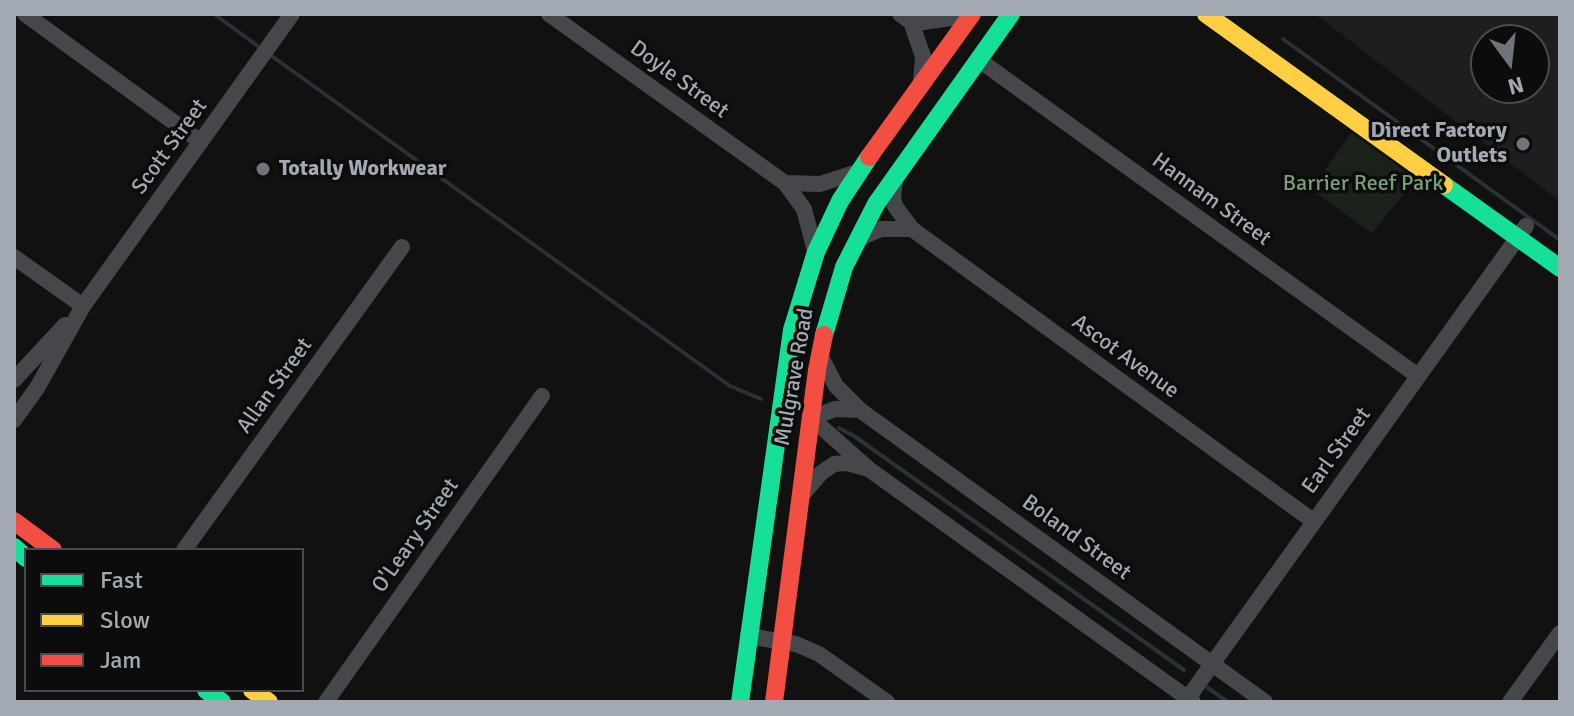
<!DOCTYPE html>
<html>
<head>
<meta charset="utf-8">
<style>
  body { margin:0 }
  #map { position:relative; width:1574px; height:716px; overflow:hidden; background:#111112; font-family:Signika,sans-serif }
  canvas { display:block }
  .frame { position:absolute; inset:0; border:16px solid #a2a9b3; pointer-events:none }
  .legend { position:absolute; left:24px; top:548px; width:280px; height:144px; box-sizing:border-box; background:#0c0c0d; border:2px solid #484b4f; margin:0; padding:10px 14px; list-style:none; font-size:24px; color:#a2a9b3 }
  .legend li { display:flex; align-items:center; gap:16px; height:40px }
  .legend b { width:40px; border:2px solid #484b4f }
  .north { position:absolute; left:1470px; top:24px; width:80px; height:80px; box-sizing:border-box; background:#0c0c0d; border:2px solid #484b4f; border-radius:50%; rotate:165deg; font-size:22px; font-weight:700; line-height:32px; text-align:center; color:#a2a9b3 }
  .north::after { content:''; display:block; margin:auto; width:28px; height:36px; background:#6f747b; clip-path:polygon(50% 0,100% 100%,50% 72%,0 100%) }
</style>
</head>
<body>
<div id="map">
<canvas width="1574" height="716"></canvas>
<div class="frame"></div>
<ul class="legend">
<li><b style="height:10px;background:#16e098"></b>Fast</li>
<li><b style="height:10px;background:#ffcf43"></b>Slow</li>
<li><b style="height:10px;background:#f24e42"></b>Jam</li>
</ul>
<div class="north">N</div>
</div>
<script>
const ctx = document.querySelector('canvas').getContext('2d');
ctx.lineJoin = 'round';
function fill(path, color) { ctx.fillStyle = color; ctx.fill(path, 'evenodd'); }
const shape = rows => new Path2D(rows.map(r => 'M' + r).join(''));
function trace(path, color, width, dash) { ctx.strokeStyle = color; ctx.lineWidth = width; ctx.lineCap = dash ? 'butt' : 'round'; ctx.setLineDash(dash || []); ctx.stroke(path); }
function write(font, color, halo, rows, align = 'center') {
  ctx.font = font + ' Signika,sans-serif'; ctx.lineWidth = 7; ctx.setLineDash([]); ctx.textBaseline = 'middle'; ctx.strokeStyle = halo; ctx.fillStyle = color; for (const [text, x, y, turn = 0] of rows) {
    ctx.save(); ctx.translate(x, y); ctx.rotate((+turn || 0) * Math.PI / 180); ctx.textAlign = isNaN(turn) ? turn : align; if (halo) ctx.strokeText(text, 0, 0); ctx.fillText(text, 0, 0); ctx.restore();
  }
}
fill(shape([
  [1315,14,1560,14,1560,201],
  [1486,40,1534,40,1534,88,1486,88]
]), '#1e1e20');
fill(shape([
  [1351,133,1416,179,1372,233,1311,190]
]), '#1b221c');
trace(shape([
  [214,14,262,49],
  [1283,39,1560,240],
  [269,54,730,386,761,399],
  [839,428,854,436,1184,670],
  [1208,688,1228,702]
]), '#293237', 4);
trace(shape([
  [25,14,201,142],
  [549,14,785,183,804,209,815,251],
  [900,14,911,22,923,22,972,15],
  [911,22,923,56,921,82],
  [979,60,1418,376],
  [895,181,893,197,895,206,912,229,1313,521],
  [785,183,820,184,857,172],
  [860,238,881,229,912,229],
  [14,257,83,306],
  [822,359,836,386,860,410,1265,702],
  [14,380,65,325],
  [860,410,835,409,811,418,870,470,1193,702],
  [14,420,37,388,83,306,292,14],
  [802,495,821,473,834,464,847,463,865,468],
  [184,550,402,247],
  [748,636,796,644,819,654,887,702],
  [326,702,542,396],
  [1185,702,1526,226],
  [1510,702,1560,633]
]), '#46474a', 16);
trace(shape([
  [1444,185,1560,268],
  [824,335,844,267,876,204,1011,14],
  [14,547,26,558],
  [206,690,222,702],
  [740,702,792,330,816,252,840,201,869,157]
]), '#16e098', 18);
trace(shape([
  [1206,14,1444,185],
  [252,690,269,702]
]), '#ffcf43', 18);
trace(shape([
  [869,157,972,14],
  [14,521,53,550],
  [774,702,817,370,824,335]
]), '#f24e42', 18);
for (const [x, y, r, color] of [
  [1523,144,8,"#6f747b"],
  [263,169,8,"#6f747b"]
]) { const dot = new Path2D(); dot.arc(x, y, r, 0, 2 * Math.PI); ctx.fillStyle = color; ctx.fill(dot); trace(dot, '#0c0c0d', 3); }
write('22px', '#a2a9b3', '#0c0c0d', [
  ["Doyle Street",679,80,36],
  ["Scott Street",170,147,-54],
  ["Hannam Street",1211,200,36],
  ["Ascot Avenue",1125,357,36],
  ["Mulgrave Road",795,377,-80],
  ["Allan Street",275,386,-54],
  ["Earl Street",1337,451,-54],
  ["O'Leary Street",416,536,-55],
  ["Boland Street",1076,538,36]
]);
write('bold 22px', '#a2a9b3', '#0c0c0d', [
  ["Direct Factory",1507,131],
  ["Outlets",1507,156],
  ["Totally Workwear",279,169,"left"]
], 'right');
write('22px', '#7b9e79', '#0c0c0d', [
  ["Barrier Reef Park",1363,184]
]);
</script>
</body>
</html>
